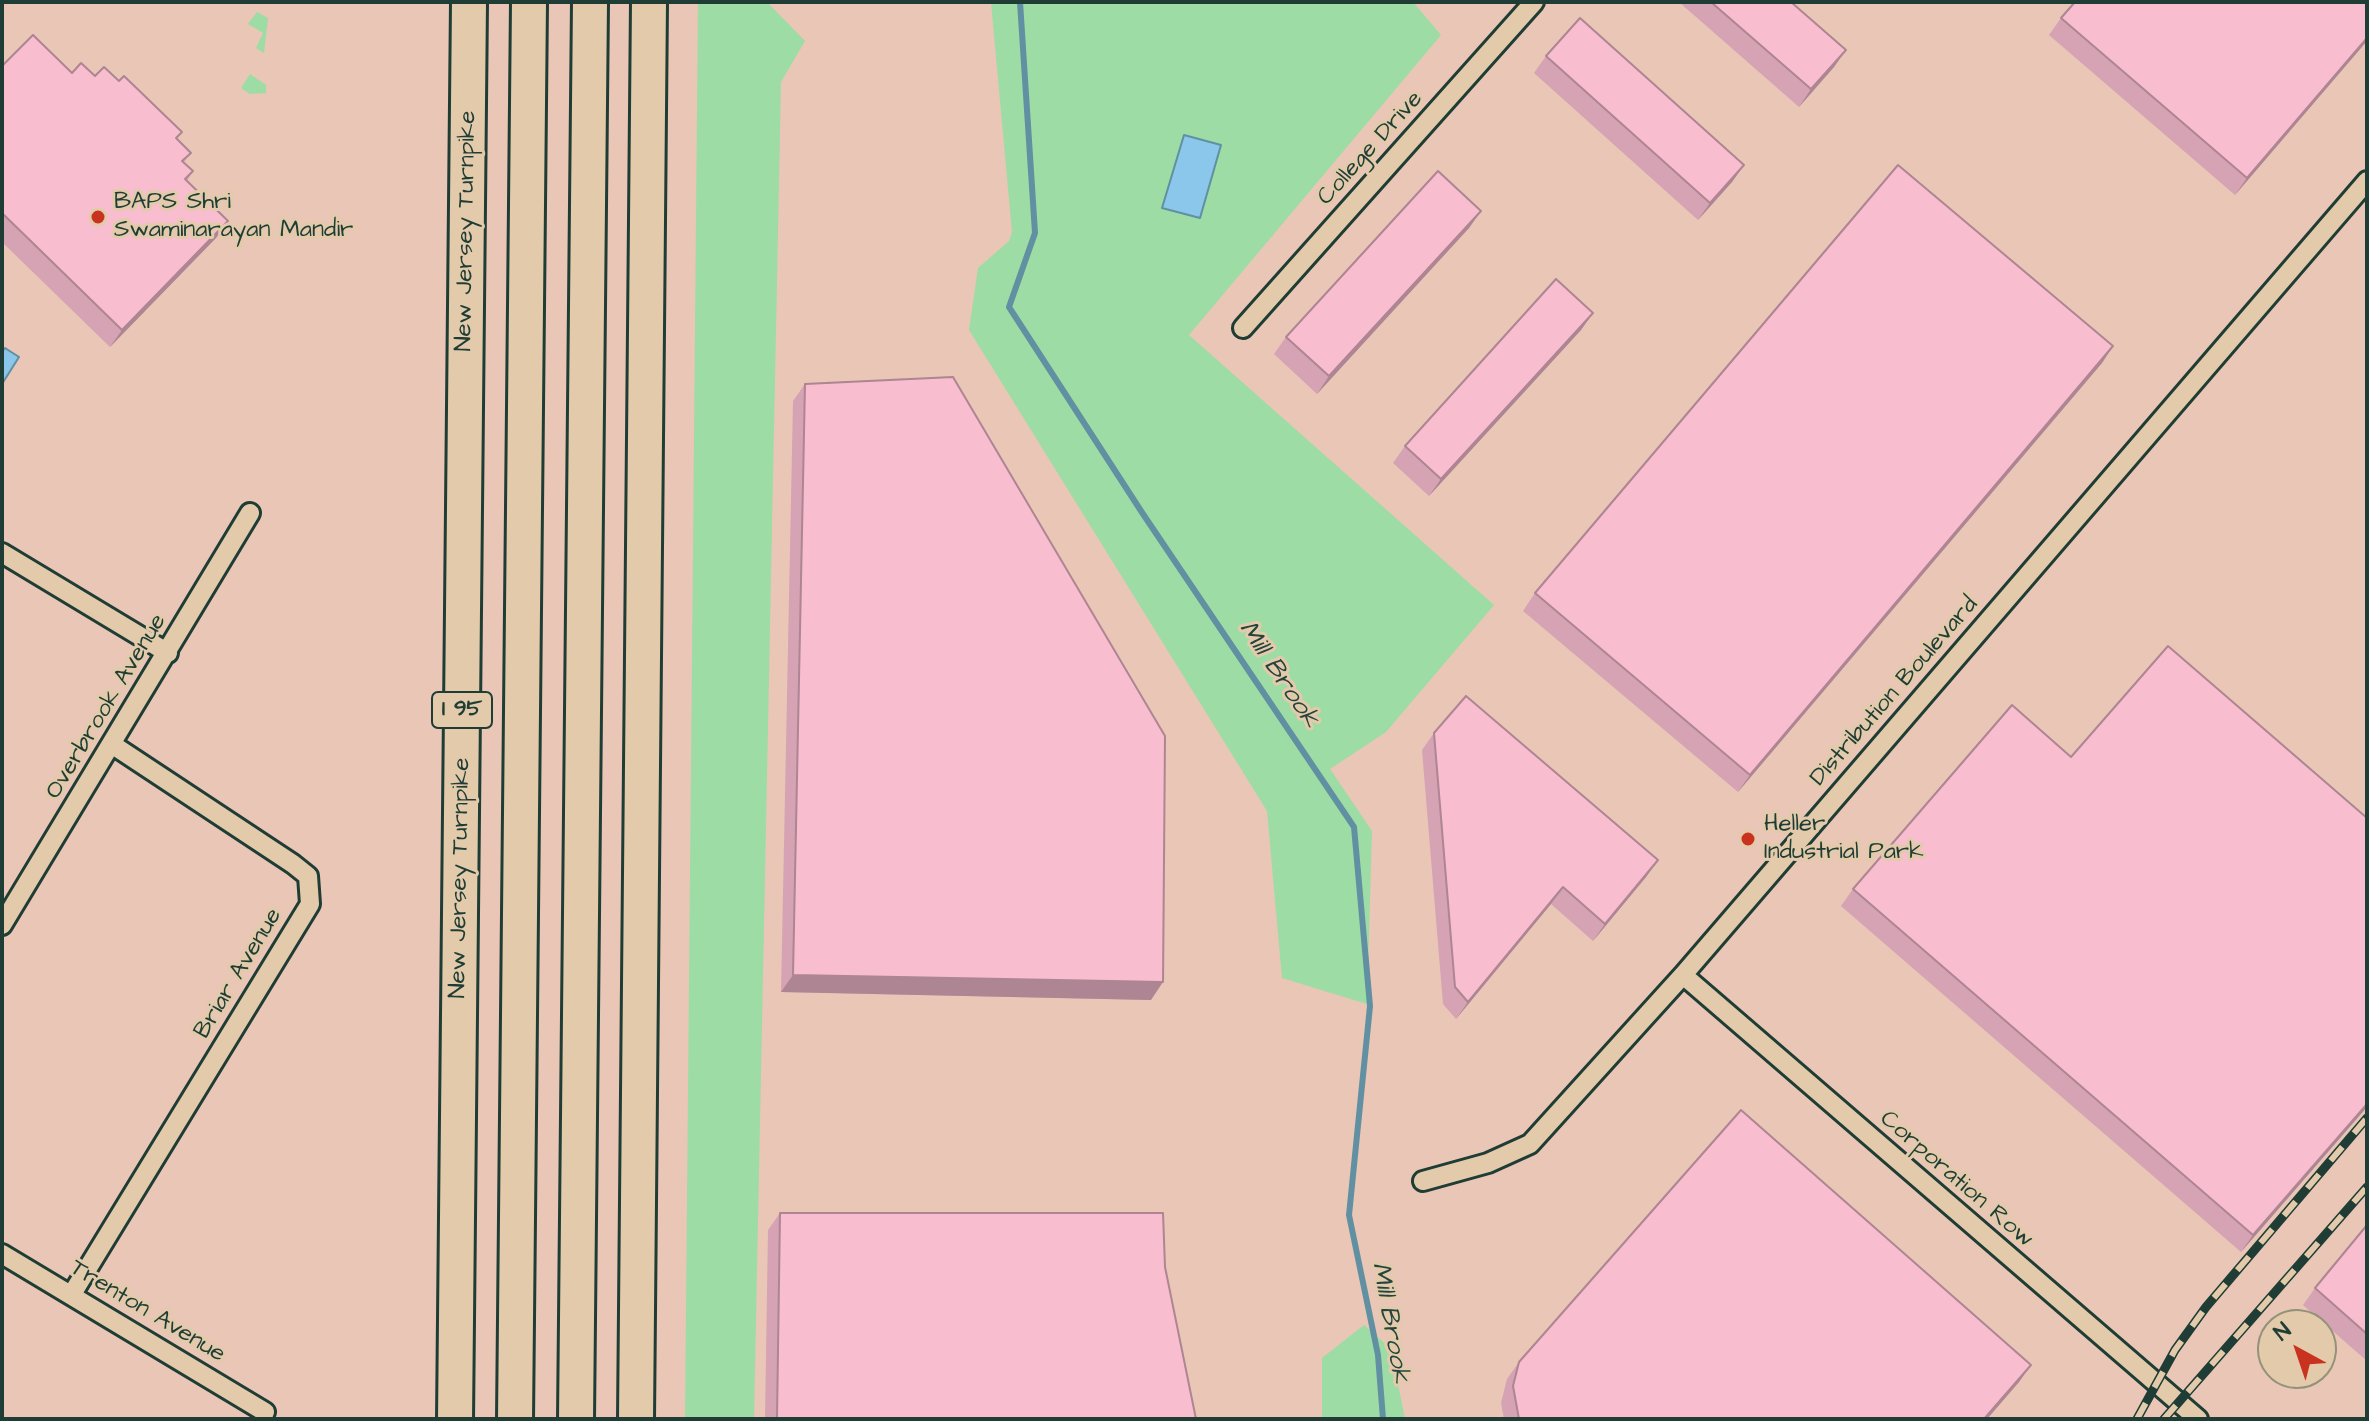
<!DOCTYPE html>
<html>
<head>
<meta charset="utf-8">
<style>
  body { margin:0 }
  #map { position:relative; width:2369px; height:1421px; overflow:hidden; background:#e9c6b6; font-family:"Architects Daughter",sans-serif }
  canvas { display:block }
  .frame { position:absolute; inset:0; border:4px solid #1f3d34; pointer-events:none }
  .north { position:absolute; left:2257px; top:1309px; width:80px; height:80px; box-sizing:border-box; background:#e3caab; border:2px solid #95927b; border-radius:50%; rotate:320deg; font-size:22px; font-weight:700; line-height:32px; text-align:center; color:#1f3d34 }
  .north::after { content:''; display:block; margin:auto; width:28px; height:36px; background:#c8321e; clip-path:polygon(50% 0,100% 100%,50% 72%,0 100%) }
</style>
</head>
<body>
<div id="map">
<canvas width="2369" height="1421"></canvas>
<div class="frame"></div>
<div class="north">N</div>
</div>
<script>
const ctx = document.querySelector('canvas').getContext('2d');
ctx.lineJoin = 'round';
function fill(path, color) { ctx.fillStyle = color; ctx.fill(path, 'evenodd'); }
const shape = rows => new Path2D(rows.map(r => 'M' + r).join(''));
function trace(path, color, width, dash) { ctx.strokeStyle = color; ctx.lineWidth = width; ctx.lineCap = dash ? 'butt' : 'round'; ctx.setLineDash(dash || []); ctx.stroke(path); }
function write(font, color, halo, rows, align = 'center') {
  ctx.font = font + ' "Architects Daughter",sans-serif'; ctx.lineWidth = 6; ctx.setLineDash([]); ctx.textBaseline = 'middle'; ctx.strokeStyle = halo; ctx.fillStyle = color; for (const [text, x, y, turn = 0] of rows) {
    ctx.save(); ctx.translate(x, y); ctx.rotate((+turn || 0) * Math.PI / 180); ctx.textAlign = isNaN(turn) ? turn : align; if (halo) ctx.strokeText(text, 0, 0); ctx.fillText(text, 0, 0); ctx.restore();
  }
}
fill(shape([
  [698,2,767,2,805,41,781,82,754,1419,685,1419],
  [991,2,1413,2,1441,35,1189,335,1494,605,1386,732,1330,769,1372,831,1367,1004,1282,978,1267,811,969,330,978,268,1009,241,1012,232],
  [257,12,268,18,264,53,256,48,263,33,248,24],
  [250,74,266,85,266,93,250,94,241,88],
  [1364,1325,1391,1349,1405,1419,1322,1419,1322,1358]
]), '#9ddca4');
const water = shape([
  [1184,135,1221,145,1200,218,1162,208,1184,135],
  [5,348,19,357,2,384,2,352,5,348]
]);
fill(water, '#8bc7ea');
trace(water, '#6090a1', 2);
trace(shape([
  [1020,2,1035,233,1009,307,1143,514,1354,827,1370,1006,1349,1215,1378,1355,1383,1419]
]), '#6090a1', 6);
const street = shape([
  [1243,328,1534,2],
  [2,553,168,653],
  [2,925,250,513],
  [1683,975,2198,1419],
  [1423,1181,1488,1163,1530,1144,1683,975,2367,181],
  [2,1254,265,1412],
  [72,1294,310,904,308,876,293,864,113,745]
]);
const highway = shape([
  [455,1419,469,2],
  [515,1419,529,2],
  [576,1419,590,2],
  [636,1419,649,2]
]);
trace(street, '#1f3d34', 24);
trace(highway, '#1f3d34', 40);
trace(street, '#e3caab', 18);
trace(highway, '#e3caab', 34);
const rail = shape([
  [2137,1419,2175,1350,2206,1307,2367,1118],
  [2164,1419,2367,1187]
]);
trace(rail, '#1f3d34', 9);
trace(rail, '#e3caab', 6, [18]);
fill(shape([
  [1679,2,1791,2,1846,50,1834,67,1799,107],
  [2367,2,2367,41,2235,195,2049,35,2061,18],
  [1546,56,1744,165,1732,182,1698,220,1534,73],
  [2,66,72,73,119,81,182,132,177,139,191,153,184,162,193,171,187,181,228,221,216,238,110,347,2,242],
  [1481,211,1469,228,1317,394,1274,354,1286,337],
  [1593,313,1581,330,1429,496,1393,463,1405,446],
  [2113,346,2102,363,1738,792,1523,611,1535,593],
  [805,384,1151,1000,781,992,793,401],
  [1434,733,1658,860,1646,877,1593,941,1551,904,1456,1019,1443,1004,1422,750],
  [2071,757,2367,1107,2241,1252,1841,906,1853,889],
  [780,1213,1165,1267,1196,1419,765,1419,768,1230],
  [2367,1225,2367,1361,2303,1305,2315,1288],
  [1519,1362,2031,1365,2019,1382,1987,1419,1504,1419,1501,1403,1507,1379]
]), '#d5a3b3');
fill(shape([
  [2367,38,2367,41,2235,195,2247,178],
  [1846,50,1834,67,1799,107,1811,89],
  [1744,165,1732,182,1698,220,1710,203],
  [1481,211,1469,228,1317,394,1329,376],
  [228,221,216,238,110,347,122,330],
  [1593,313,1581,330,1429,496,1441,479],
  [2113,346,2102,363,1738,792,1750,775],
  [1658,860,1646,877,1593,941,1605,924],
  [1563,887,1551,904,1456,1019,1468,1002],
  [793,975,1163,982,1151,1000,781,992],
  [2367,1104,2367,1107,2241,1252,2253,1235],
  [2031,1365,2019,1382,1987,1419,1984,1419]
]), '#ae8592');
const building = shape([
  [1711,2,1791,2,1846,50,1811,89,1711,2],
  [2075,2,2367,2,2367,38,2247,178,2061,18,2075,2],
  [1580,18,1744,165,1710,203,1546,56,1580,18],
  [33,35,72,73,81,63,95,76,104,67,119,81,124,76,182,132,176,138,191,153,182,161,193,171,185,179,228,221,122,330,2,213,2,66,33,35],
  [1898,165,2113,346,1750,775,1535,593,1898,165],
  [1438,171,1481,211,1329,376,1286,337,1438,171],
  [1556,279,1593,313,1441,479,1405,446,1556,279],
  [953,377,1165,736,1163,982,793,975,805,384,953,377],
  [2168,646,2367,818,2367,1104,2253,1235,1853,889,2012,705,2071,757,2168,646],
  [1466,696,1658,860,1605,924,1563,887,1468,1002,1455,987,1434,733,1466,696],
  [1741,1110,2031,1365,1984,1419,1519,1419,1513,1386,1519,1362,1741,1110],
  [780,1213,1163,1213,1165,1267,1196,1419,777,1419,780,1213],
  [2367,1225,2367,1334,2315,1288,2367,1225]
]);
fill(building, '#f8bed0');
trace(building, '#ae8592', 2);
for (const [x, y, r, color] of [
  [98,217,8,"#c8321e"],
  [1748,839,8,"#c8321e"]
]) { const dot = new Path2D(); dot.arc(x, y, r, 0, 2 * Math.PI); ctx.fillStyle = color; ctx.fill(dot); trace(dot, '#e3caab', 3); }
for (const [x, y, w] of [
  [462,710,60]
]) { const box = new Path2D(); box.roundRect(x - w / 2, y - 18, w, 36, 6); ctx.fillStyle = '#e3caab'; ctx.fill(box); trace(box, '#1f3d34', 2); }
write('bold 22px', '#1f3d34', null, [
  ["I 95",462,710]
]);
write('24px', '#1f3d34', '#e3caab', [
  ["College Drive",1371,149,-48],
  ["New Jersey Turnpike",467,231,-89],
  ["Distribution Boulevard",1895,692,-49],
  ["Overbrook Avenue",107,707,-59],
  ["New Jersey Turnpike",461,878,-89],
  ["Briar Avenue",239,974,-59],
  ["Corporation Row",1956,1180,41],
  ["Trenton Avenue",147,1312,31]
]);
write('24px', '#1f3d34', '#e3caab', [
  ["BAPS Shri",114,203],
  ["Swaminarayan Mandir",114,231],
  ["Heller",1764,825],
  ["Industrial Park",1764,853]
], 'left');
write('italic 26px', '#24443d', '#e3caab', [
  ["Mill Brook",1278,675,56],
  ["Mill Brook",1389,1323,80]
]);
</script>
</body>
</html>
